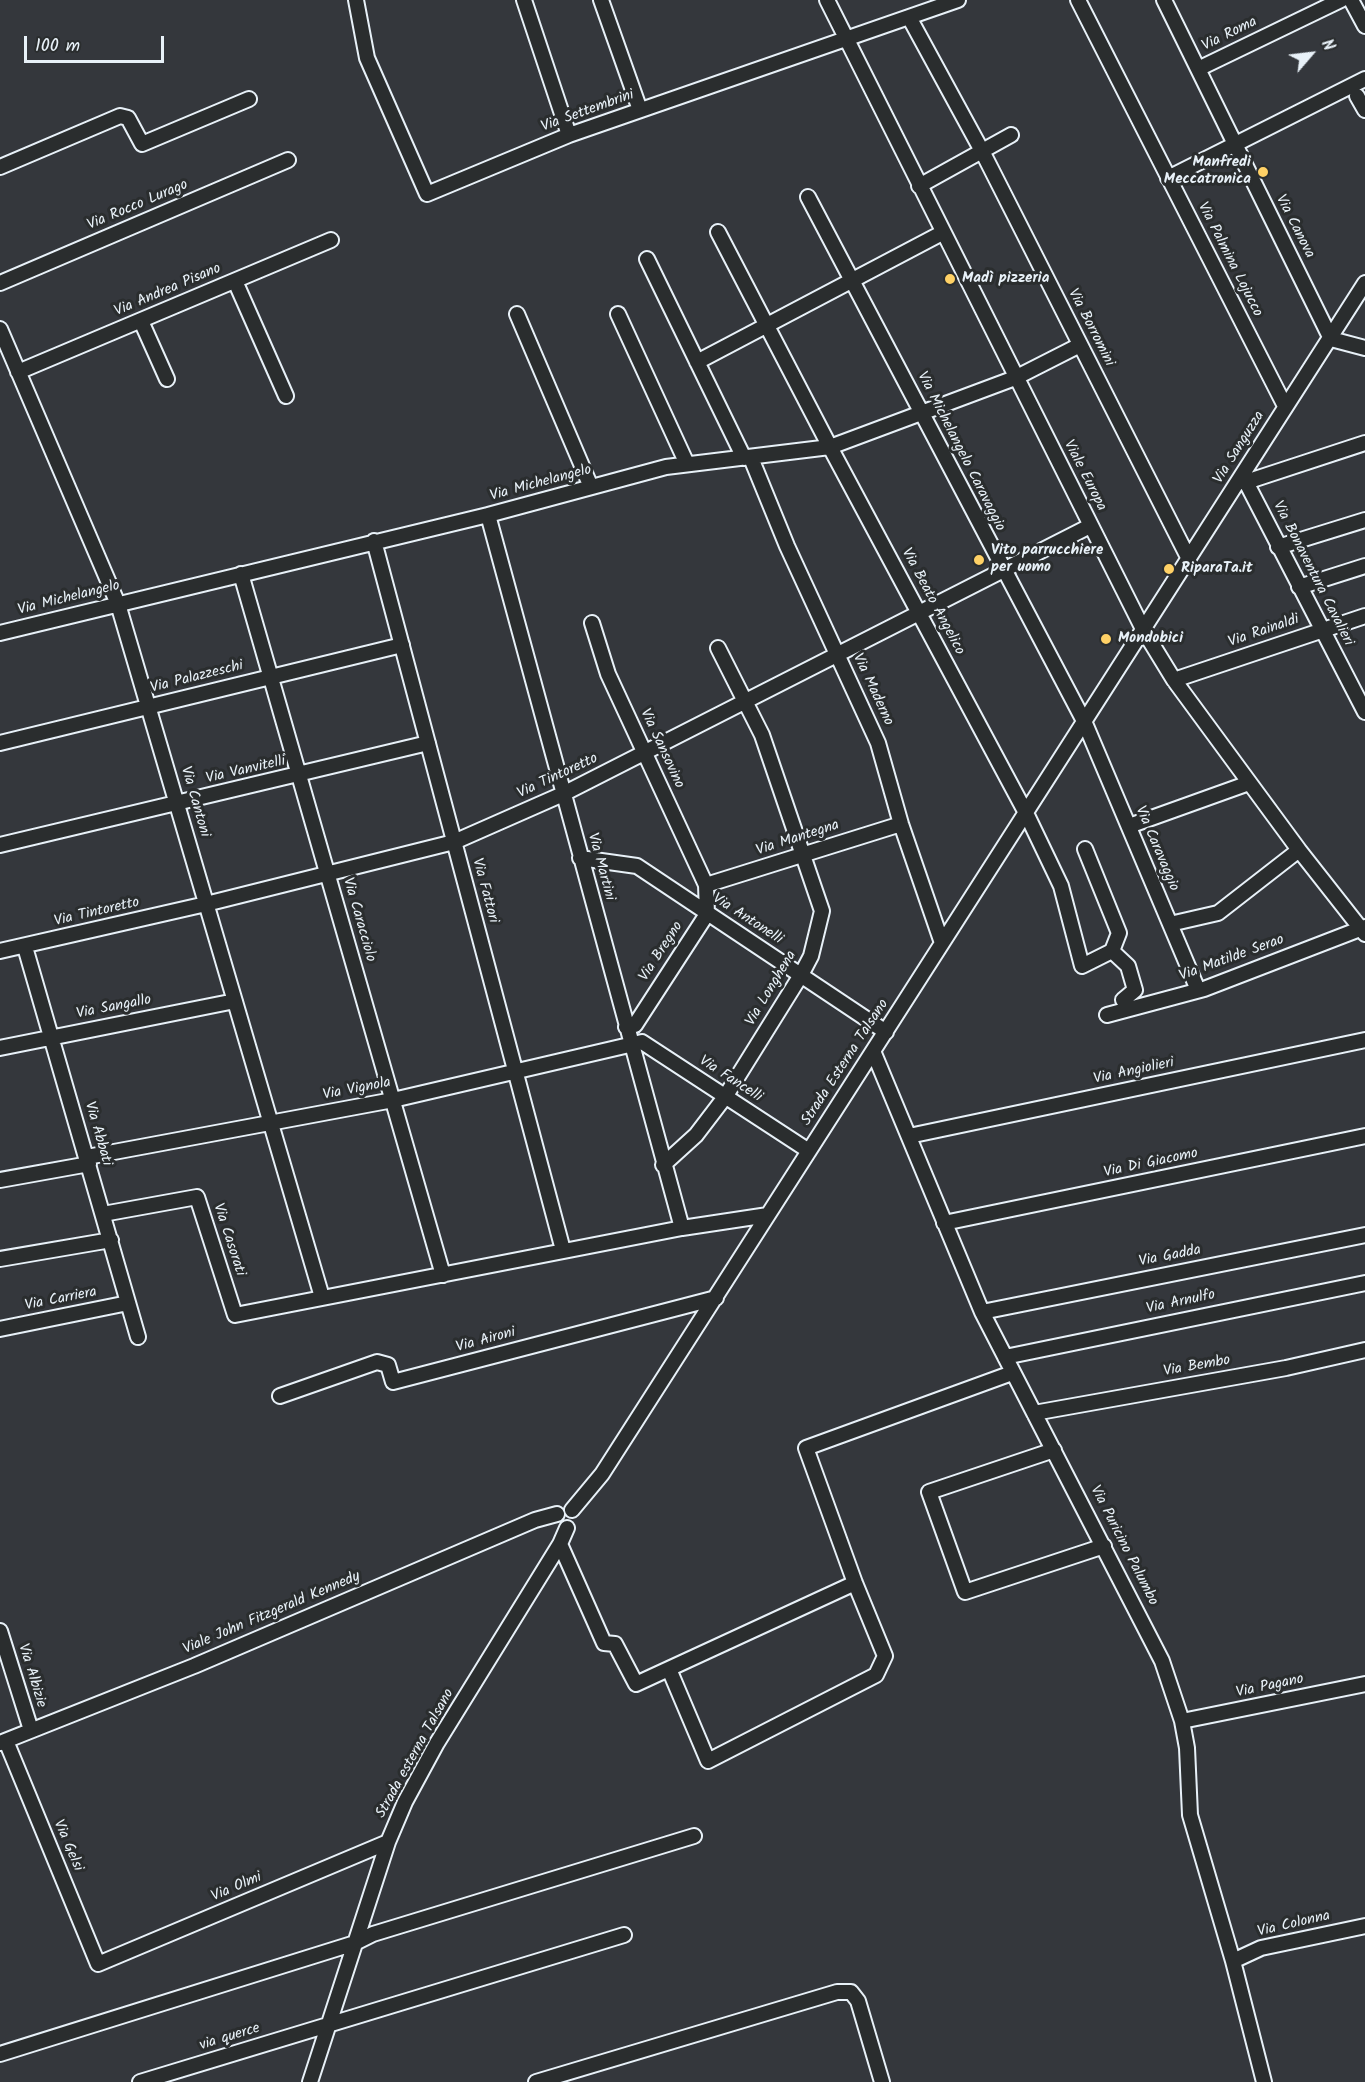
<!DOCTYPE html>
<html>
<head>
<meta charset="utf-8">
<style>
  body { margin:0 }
  #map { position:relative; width:1365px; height:2082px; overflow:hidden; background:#34373c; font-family:Kalam,sans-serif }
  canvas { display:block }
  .north { position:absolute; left:1281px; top:24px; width:60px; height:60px; -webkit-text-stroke:4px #2a2d2e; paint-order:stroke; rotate:62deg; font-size:16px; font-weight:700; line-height:24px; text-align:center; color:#e8f1f8 }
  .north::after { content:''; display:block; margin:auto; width:21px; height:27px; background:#e8f1f8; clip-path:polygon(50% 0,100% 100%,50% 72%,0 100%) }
  .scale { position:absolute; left:24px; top:36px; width:140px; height:27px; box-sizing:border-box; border:3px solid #e8f1f8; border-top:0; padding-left:8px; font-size:18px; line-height:21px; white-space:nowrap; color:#e8f1f8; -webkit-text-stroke:4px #2a2d2e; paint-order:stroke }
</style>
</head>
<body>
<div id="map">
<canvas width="1365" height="2082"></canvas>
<div class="north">N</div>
<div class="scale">100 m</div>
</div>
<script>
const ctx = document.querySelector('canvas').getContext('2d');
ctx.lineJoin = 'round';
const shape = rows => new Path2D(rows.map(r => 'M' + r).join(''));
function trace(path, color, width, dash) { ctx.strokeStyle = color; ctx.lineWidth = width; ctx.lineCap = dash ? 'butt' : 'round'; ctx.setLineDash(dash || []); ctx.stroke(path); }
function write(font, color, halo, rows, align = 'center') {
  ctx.font = font + ' Kalam,sans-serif'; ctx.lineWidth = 6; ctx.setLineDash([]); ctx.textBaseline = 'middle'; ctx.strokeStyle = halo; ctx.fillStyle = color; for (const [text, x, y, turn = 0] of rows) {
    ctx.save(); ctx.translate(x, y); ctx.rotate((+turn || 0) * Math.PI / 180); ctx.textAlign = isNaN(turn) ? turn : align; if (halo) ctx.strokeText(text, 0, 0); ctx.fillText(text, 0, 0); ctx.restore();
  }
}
const minor = shape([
  [356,0,367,58,427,194,569,135,958,0],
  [524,0,569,135],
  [601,0,640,110],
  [827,0,1144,631,1174,680,1299,850,1365,934],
  [1078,0,1285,406],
  [1164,0,1331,339,1365,348],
  [1351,0,1365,26],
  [909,17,982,151,1189,559],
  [1198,69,1341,0],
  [1357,96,1365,110],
  [0,167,120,116,128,118,142,144,249,99],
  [1168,178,1365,79],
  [919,186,1011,135],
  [808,197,1084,721,1198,990],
  [718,232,830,447,1026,813,1061,886,1082,966,1112,951,1119,933,1085,849],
  [647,259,744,458],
  [235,281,286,396],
  [0,283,288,160],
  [517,314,591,487],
  [618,314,687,464],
  [141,321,167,379],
  [0,329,118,604,322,1297],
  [697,362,942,233],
  [18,372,331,240],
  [751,458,787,546,878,743,901,824,942,943],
  [1239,482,1246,482,1365,443],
  [1246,482,1365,712],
  [488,515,682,1228],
  [374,541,563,1250],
  [1278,547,1365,520],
  [241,574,443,1275],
  [1299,587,1365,566],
  [592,623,608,674,706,885,707,914,635,1025,626,1027],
  [0,633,488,515,666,467,830,447,1015,378,1080,345],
  [1174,680,1365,616],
  [0,743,402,645],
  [1129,826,1249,783],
  [0,845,428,743],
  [580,858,637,866,886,1032],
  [706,885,901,824],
  [1170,924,1218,913,1299,850],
  [25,947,138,1337],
  [0,951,206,904,454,842,563,794,1090,526],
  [1112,951,1128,966,1135,990,1123,1000],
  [1107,1015,1204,989,1365,927],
  [0,1048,235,1001],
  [873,1051,982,1312,1162,1661,1182,1721,1187,1748,1190,1815,1233,1961,1264,2082],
  [909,1136,1365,1040],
  [87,1157,393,1100,642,1042,809,1151],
  [663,1165,696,1135,725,1097,801,975,811,956,822,911,762,735,718,648],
  [0,1180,89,1164],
  [103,1214,197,1197,235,1315,682,1228,768,1215],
  [944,1223,1365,1136],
  [0,1259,111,1240],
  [982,1312,1365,1235],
  [0,1329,128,1303],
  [1005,1357,1365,1283],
  [280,1396,377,1362,388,1365,393,1382,716,1298],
  [1034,1413,1286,1368,1365,1350],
  [1054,1450,929,1492,965,1592,1104,1546],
  [572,1510,602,1474,1365,283],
  [560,1544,604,1643,615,1644,636,1684,855,1583],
  [0,1631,31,1730],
  [669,1669,708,1761,876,1675,885,1656,855,1583,806,1448,1012,1373],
  [1182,1721,1365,1684],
  [6,1741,98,1964,388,1842],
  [0,1743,194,1666,535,1520,557,1514],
  [1233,1961,1261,1948,1365,1926],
  [0,2054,355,1943,373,1934,694,1836],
  [140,2082,624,1935],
  [310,2082,388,1842,405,1802,437,1743,560,1544,567,1528],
  [536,2082,837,1992,851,1992,858,2001,882,2082]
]);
trace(minor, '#e8f1f8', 18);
trace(minor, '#2a2d2e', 14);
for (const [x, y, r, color] of [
  [1263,172,6,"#ffd166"],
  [950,279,6,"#ffd166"],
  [979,560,6,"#ffd166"],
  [1169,569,6,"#ffd166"],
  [1106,639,6,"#ffd166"]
]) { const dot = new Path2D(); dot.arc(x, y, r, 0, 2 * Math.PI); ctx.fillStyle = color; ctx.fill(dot); trace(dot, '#2a2d2e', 2); }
write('15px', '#e8f1f8', '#2a2d2e', [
  ["Via Roma",1230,35,-26],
  ["Via Settembrini",588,112,-20],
  ["Via Rocco Lurago",138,206,-23],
  ["Via Canova",1294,227,63],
  ["Via Palmina Lojucco",1229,260,63],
  ["Via Andrea Pisano",168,291,-23],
  ["Via Borromini",1090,328,63],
  ["Via Sanguzza",1240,448,-58],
  ["Via Michelangelo Caravaggio",960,452,63],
  ["Viale Europa",1084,476,63],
  ["Via Michelangelo",541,484,-15],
  ["Via Bonaventura Cavalieri",1312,574,63],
  ["Via Michelangelo",69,599,-14],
  ["Via Beato Angelico",932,602,62],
  ["Via Rainaldi",1264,632,-19],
  ["Via Palazzeschi",197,678,-14],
  ["Via Maderno",872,690,65],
  ["Via Sansovino",661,749,65],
  ["Via Vanvitelli",246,771,-13],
  ["Via Tintoretto",558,777,-25],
  ["Via Cantoni",194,802,74],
  ["Via Mantegna",798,839,-18],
  ["Via Caravaggio",1156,849,67],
  ["Via Martini",600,867,75],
  ["Via Fattori",484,891,75],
  ["Via Tintoretto",97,913,-13],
  ["Via Caracciolo",358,920,74],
  ["Via Antonelli",747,920,33],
  ["Via Bregno",662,952,-57],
  ["Via Matilde Serao",1232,959,-20],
  ["Via Longhena",772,989,-59],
  ["Via Sangallo",114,1008,-11],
  ["Strada Esterna Talsano",846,1063,-57],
  ["Via Angiolieri",1134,1072,-12],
  ["Via Fancelli",730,1080,33],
  ["Via Vignola",357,1090,-11],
  ["Via Abbati",97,1134,74],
  ["Via Di Giacomo",1151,1164,-12],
  ["Via Casorati",228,1240,72],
  ["Via Gadda",1170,1257,-11],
  ["Via Carriera",61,1300,-11],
  ["Via Arnulfo",1181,1303,-12],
  ["Via Aironi",486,1341,-15],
  ["Via Bembo",1197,1367,-10],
  ["Via Puricino Palumbo",1123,1546,63],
  ["Viale John Fitzgerald Kennedy",272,1614,-23],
  ["Via Albizie",31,1676,73],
  ["Via Pagano",1270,1687,-12],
  ["Strada esterna Talsano",416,1754,-61],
  ["Via Gelsi",67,1846,67],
  ["Via Olmi",237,1888,-23],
  ["Via Colonna",1294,1925,-13],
  ["via querce",230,2038,-17]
]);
write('bold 15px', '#e8f1f8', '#2a2d2e', [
  ["Manfredi",1251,163,"right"],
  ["Meccatronica",1251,180,"right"],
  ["Madì pizzeria",962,279],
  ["Vito parrucchiere",991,551],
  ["per uomo",991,568],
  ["RiparaTa.it",1181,569],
  ["Mondobici",1118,639]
], 'left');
</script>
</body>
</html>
